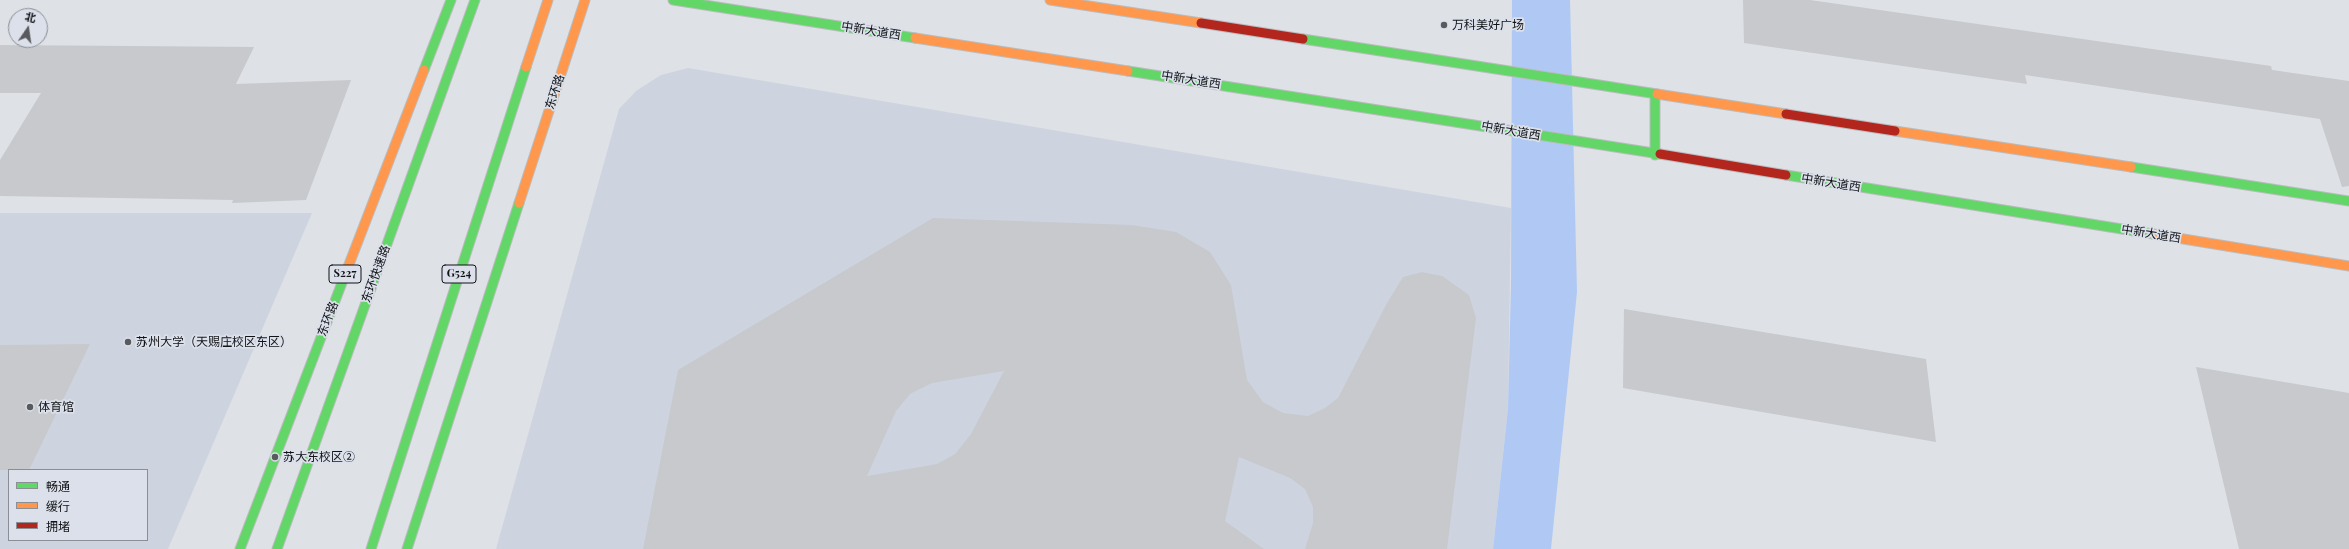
<!DOCTYPE html>
<html>
<head>
<meta charset="utf-8">
<style>
  body { margin:0 }
  #map { position:relative; width:2349px; height:549px; overflow:hidden; background:#dee1e6; font-family:"Playfair Display","Noto Sans SC",serif }
  canvas { display:block }
  .legend { position:absolute; left:8px; top:469px; width:140px; height:72px; box-sizing:border-box; background:#dbe0ea; border:1px solid #8a8e95; margin:0; padding:5px 7px; list-style:none; font-size:12px; color:#101215 }
  .legend li { display:flex; align-items:center; gap:8px; height:20px }
  .legend b { width:20px; border:1px solid #8a8e95 }
  .north { position:absolute; left:8px; top:8px; width:40px; height:40px; box-sizing:border-box; background:#dbe0ea; border:1px solid #8a8e95; border-radius:50%; rotate:13deg; font-size:11px; font-weight:700; line-height:16px; text-align:center; color:#101215 }
  .north::after { content:''; display:block; margin:auto; width:14px; height:18px; background:#585a5e; clip-path:polygon(50% 0,100% 100%,50% 72%,0 100%) }
</style>
</head>
<body>
<div id="map">
<canvas width="2349" height="549"></canvas>
<ul class="legend">
<li><b style="height:5px;background:#63d668"></b>畅通</li>
<li><b style="height:5px;background:#ff974d"></b>缓行</li>
<li><b style="height:5px;background:#b3261e"></b>拥堵</li>
</ul>
<div class="north">北</div>
</div>
<script>
const ctx = document.querySelector('canvas').getContext('2d');
ctx.lineJoin = 'round';
function fill(path, color) { ctx.fillStyle = color; ctx.fill(path, 'evenodd'); }
const shape = rows => new Path2D(rows.map(r => 'M' + r).join(''));
function trace(path, color, width, dash) { ctx.strokeStyle = color; ctx.lineWidth = width; ctx.lineCap = dash ? 'butt' : 'round'; ctx.setLineDash(dash || []); ctx.stroke(path); }
function write(font, color, halo, rows, align = 'center') {
  ctx.font = font + ' "Playfair Display","Noto Sans SC",serif'; ctx.lineWidth = 3.5; ctx.setLineDash([]); ctx.textBaseline = 'middle'; ctx.strokeStyle = halo; ctx.fillStyle = color; for (const [text, x, y, turn = 0] of rows) {
    ctx.save(); ctx.translate(x, y); ctx.rotate((+turn || 0) * Math.PI / 180); ctx.textAlign = isNaN(turn) ? turn : align; if (halo) ctx.strokeText(text, 0, 0); ctx.fillText(text, 0, 0); ctx.restore();
  }
}
fill(shape([
  [688,68,1511,208,1508,408,1493,549,496,549,619,109,636,91,661,75],
  [0,213,312,213,168,549,0,549],
  [9,470,147,470,147,540,9,540]
]), '#ced4df');
fill(shape([
  [1512,0,1570,0,1577,292,1551,549,1493,549,1508,408,1511,284]
]), '#b0c9f4');
fill(shape([
  [1743,0,1810,0,2271,66,2272,70,2349,81,2349,186,2342,187,2320,119,2025,75,2027,84,1744,43],
  [0,45,254,47,236,84,351,80,306,200,232,203,233,200,0,196,0,160,41,93,0,93],
  [933,218,1132,225,1176,232,1210,252,1231,285,1247,380,1263,402,1283,413,1308,416,1325,408,1338,398,1387,303,1403,277,1422,272,1442,276,1469,295,1476,318,1447,549,1305,549,1313,523,1313,507,1305,489,1290,478,1239,457,1225,521,1264,549,643,549,678,370],
  [1004,371,971,434,955,454,937,464,867,476,896,411,910,394,932,383],
  [1624,309,1926,359,1936,442,1623,388],
  [90,344,29,470,0,470,0,345],
  [2196,367,2349,393,2349,549,2239,549]
]), '#c7c9cd');
const fast = shape([
  [673,0,915,38],
  [1303,39,1657,94],
  [424,70,451,0],
  [1128,71,1660,154],
  [1655,94,1655,155],
  [2131,167,2349,201],
  [1786,175,2153,234],
  [240,549,348,267],
  [277,549,475,0],
  [371,549,526,67],
  [407,549,519,203]
]);
const slow = shape([
  [1050,0,1201,23],
  [915,38,1128,71],
  [526,67,548,0],
  [1657,94,1786,114],
  [1895,131,2131,167],
  [519,203,585,0],
  [2153,234,2349,266],
  [348,267,424,70]
]);
const jam = shape([
  [1201,23,1303,39],
  [1786,114,1895,131],
  [1660,154,1786,175]
]);
trace(fast, '#babcbe', 11);
trace(slow, '#babcbe', 11);
trace(jam, '#babcbe', 11);
trace(fast, '#63d668', 9);
trace(slow, '#ff974d', 9);
trace(jam, '#b3261e', 9);
for (const [x, y, r, color] of [
  [1444,25,4,"#585a5e"],
  [128,342,4,"#585a5e"],
  [30,407,4,"#585a5e"],
  [275,457,4,"#585a5e"]
]) { const dot = new Path2D(); dot.arc(x, y, r, 0, 2 * Math.PI); ctx.fillStyle = color; ctx.fill(dot); trace(dot, '#dbe0ea', 1.5); }
for (const [x, y, w] of [
  [345,274,32],
  [459,274,34]
]) { const box = new Path2D(); box.roundRect(x - w / 2, y - 9, w, 18, 3); ctx.fillStyle = '#dbe0ea'; ctx.fill(box); trace(box, '#101215', 1); }
write('bold 11px', '#101215', null, [
  ["S227",345,274],
  ["G524",459,274]
]);
write('12px', '#101215', '#dbe0ea', [
  ["万科美好广场",1452,25],
  ["苏州大学（天赐庄校区东区）",136,342],
  ["体育馆",38,407],
  ["苏大东校区②",283,457]
], 'left');
write('12px', '#101215', '#dbe0ea', [
  ["中新大道西",871,31,9],
  ["中新大道西",1191,80,9],
  ["东环路",555,92,-72],
  ["中新大道西",1511,131,10],
  ["中新大道西",1831,183,9],
  ["中新大道西",2151,234,9],
  ["东环快速路",376,274,-70],
  ["东环路",328,319,-69]
]);
</script>
</body>
</html>
